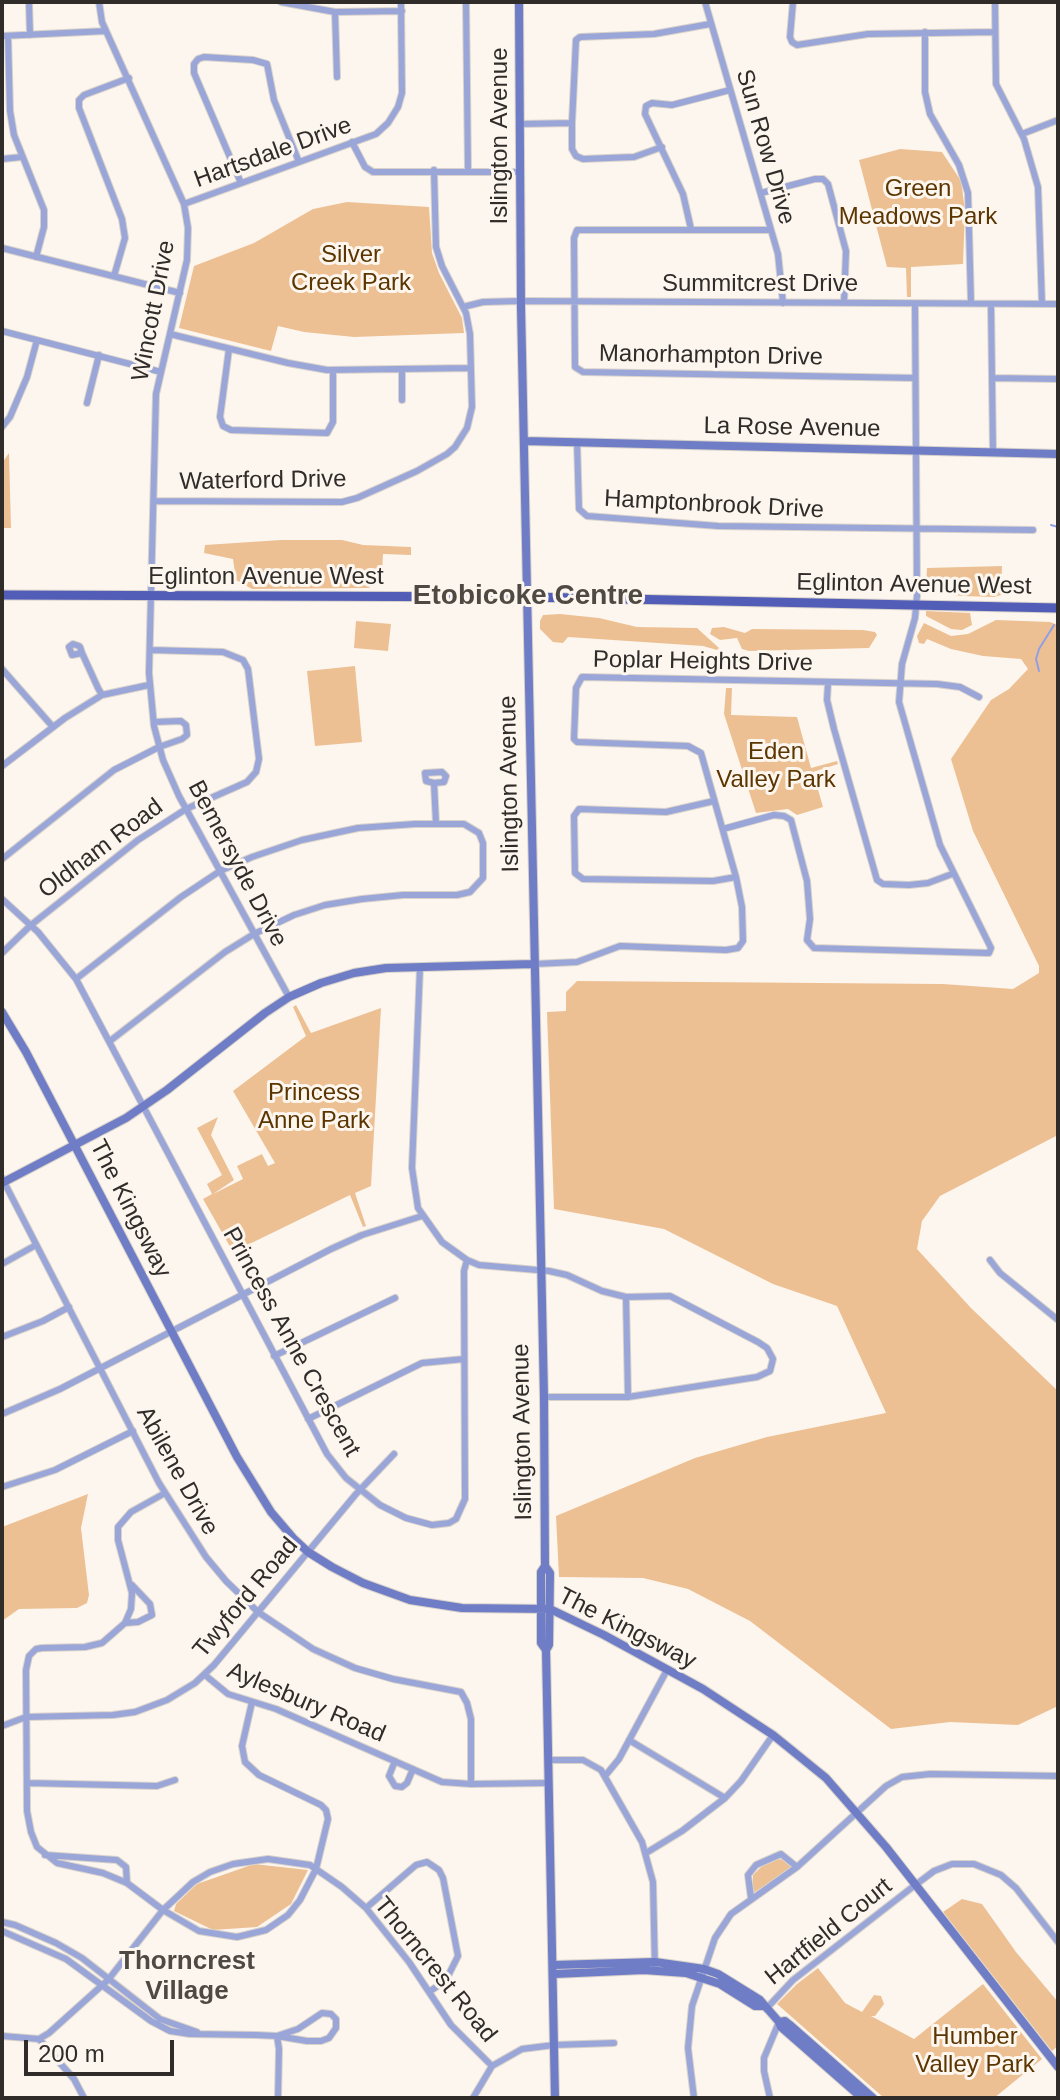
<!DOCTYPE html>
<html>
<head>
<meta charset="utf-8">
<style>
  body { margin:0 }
  #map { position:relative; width:1060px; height:2100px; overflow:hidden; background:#fdf6ef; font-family:Arial,sans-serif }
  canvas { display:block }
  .frame { position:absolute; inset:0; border:4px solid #2f2c29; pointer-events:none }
  .scale { position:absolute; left:24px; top:2040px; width:150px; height:36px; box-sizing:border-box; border:4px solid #2f2c29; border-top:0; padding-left:10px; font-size:24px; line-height:28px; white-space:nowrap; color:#2f2c29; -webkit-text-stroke:6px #fdf6ef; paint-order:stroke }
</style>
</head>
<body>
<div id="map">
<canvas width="1060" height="2100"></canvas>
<div class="frame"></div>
<div class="scale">200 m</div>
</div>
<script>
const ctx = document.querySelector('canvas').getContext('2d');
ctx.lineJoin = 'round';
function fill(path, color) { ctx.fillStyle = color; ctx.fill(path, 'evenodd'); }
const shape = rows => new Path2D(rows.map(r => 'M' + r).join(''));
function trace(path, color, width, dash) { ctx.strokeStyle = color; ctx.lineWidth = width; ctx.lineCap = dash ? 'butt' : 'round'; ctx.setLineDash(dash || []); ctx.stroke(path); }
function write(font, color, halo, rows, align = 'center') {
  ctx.font = font + ' Arial,sans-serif'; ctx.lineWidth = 6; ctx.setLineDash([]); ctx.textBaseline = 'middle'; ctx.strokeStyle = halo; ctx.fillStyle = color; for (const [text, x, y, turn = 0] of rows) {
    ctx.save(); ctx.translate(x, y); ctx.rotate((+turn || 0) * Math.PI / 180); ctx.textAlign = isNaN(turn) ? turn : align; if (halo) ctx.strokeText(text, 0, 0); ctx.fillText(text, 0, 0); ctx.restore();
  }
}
fill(shape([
  [900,149,942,152,961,181,965,210,963,264,911,267,911,297,907,297,906,268,887,267,859,160],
  [347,202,429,207,432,253,439,273,462,318,464,333,354,337,304,332,278,326,271,351,179,328,194,266,254,243,313,209],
  [9,453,11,528,2,528,2,463],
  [281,540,342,540,363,545,411,547,411,555,383,554,382,572,369,588,252,589,236,580,233,559,204,553,205,545],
  [1002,566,1001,595,994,597,962,596,948,594,944,590,930,591,926,586,927,568],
  [926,611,970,613,972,625,962,630,951,629,926,616],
  [560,614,599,618,637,627,697,628,719,648,717,650,703,646,568,637,563,643,553,642,540,629,540,621,543,615],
  [996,620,1050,622,1058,625,1058,1135,940,1196,922,1221,917,1249,971,1308,1058,1391,1058,1706,1018,1725,950,1722,891,1729,750,1621,688,1589,643,1578,559,1577,556,1516,695,1458,767,1437,886,1413,837,1306,773,1284,664,1229,554,1209,547,1012,566,1011,566,992,577,981,943,984,1013,989,1039,973,1039,966,973,831,951,759,991,700,1009,689,1028,669,1021,659,983,656,951,649,927,639,924,644,919,643,917,636,924,623,951,636,968,634],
  [356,621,391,624,388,651,354,648],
  [724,627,745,633,752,629,863,630,875,632,877,635,869,648,749,651,742,649,737,638,720,640,710,634,712,628],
  [355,666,362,742,315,746,307,671],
  [726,688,732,688,731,715,797,717,811,768,837,761,838,764,813,772,823,807,797,815,788,809,756,813,724,714],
  [296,1005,311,1033,381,1008,371,1186,355,1193,366,1226,363,1227,350,1195,233,1252,203,1199,212,1194,207,1184,222,1175,197,1128,218,1117,211,1135,234,1180,213,1194,243,1179,237,1166,262,1154,268,1166,275,1163,233,1091,306,1036,293,1007],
  [88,1494,81,1528,89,1595,87,1603,77,1608,19,1609,2,1621,2,1527],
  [779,1859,787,1860,793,1868,753,1893,753,1875,766,1862],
  [254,1864,308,1870,291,1904,257,1927,213,1930,174,1911,176,1904,197,1884],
  [962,1899,982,1904,1016,1952,1058,2002,1058,2046,1052,2051,943,1912],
  [818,1968,845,2003,862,2012,874,1995,881,1996,884,2004,875,2016,871,2016,914,2039,983,1984,1042,2059,994,2098,884,2098,777,2004,797,1984]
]), '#edc093');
trace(shape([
  [1051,525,1058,527],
  [1039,671,1036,659,1039,649,1054,625]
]), '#919fe7', 2);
const street = shape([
  [29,2,30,35],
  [99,2,102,22,184,204,188,228,187,260,156,394,149,673,154,726,163,760,179,796,289,997],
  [281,2,335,12,402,11],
  [466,2,468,171],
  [705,2,778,254,783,303],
  [793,2,790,37,792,42,797,45,868,34,995,32],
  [995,2,996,84,1024,139,1038,187,1042,304],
  [335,12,337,77],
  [925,32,925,92,930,114,959,165,968,193,971,303],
  [2,36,106,31],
  [8,36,10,111,14,135,44,210,44,227,36,257],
  [521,124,572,123],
  [1022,134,1058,120],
  [352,142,365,167,373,172,520,172],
  [662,147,634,157,583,159,576,156,572,149,572,123,576,40,580,37,654,34,710,24],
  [2,159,22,157],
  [241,183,194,73,194,64,198,59,204,57,253,60,267,64,274,100,299,162],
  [761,193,815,179,823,179,828,184,846,251,844,303],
  [184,204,376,134,388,123,398,107,402,93,401,2],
  [691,229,683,194,645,114,646,106,652,103,672,105,730,90],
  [770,230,577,230,574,238,575,367,583,372,915,378],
  [2,248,180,293],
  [114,276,125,238,122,219,79,108,79,100,84,95,129,78],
  [991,304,993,452],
  [463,307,483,302,521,301,1058,304],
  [2,331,161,372],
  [170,334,288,363,327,370,471,368],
  [229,349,220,417,223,426,231,430,327,433,333,422,333,370],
  [402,370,402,400],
  [992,378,1058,379],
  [87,403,99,355],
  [2,427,10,417,27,377,37,340],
  [577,442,579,509,587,516,718,526,1033,530],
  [154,501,342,502,357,498,417,471,447,454,455,447,467,428,472,407,470,334,466,313,442,266,436,247,434,170],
  [82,653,72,655,69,647,73,644,79,646,80,647,82,653,98,688,102,695],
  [2,669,53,727],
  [828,683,827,700,834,729,877,880,883,884,909,885,928,883,952,874],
  [2,766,65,718,102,695,149,685],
  [434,783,426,781,425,773,442,772,446,776,444,782,434,783,436,823],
  [714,801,666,812,579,809,574,816,575,873,583,879,713,881,736,877],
  [723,829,774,815,784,816,791,820,807,881,810,919,807,940,814,948,989,953,991,948,940,845,899,702,902,664,915,618,917,596,915,304],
  [2,859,114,770,159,747,182,739,187,735,186,725,181,721,154,722],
  [2,899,38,932,76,979,327,1454,346,1478,380,1505,406,1518,432,1525,449,1523,456,1519,465,1499,464,1271,467,1260],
  [2,953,31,925,138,840,186,809,247,782,256,772,259,759,248,669,243,660,223,652,150,650],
  [534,964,577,962,620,946,726,950,738,948,743,941,742,907,736,877,701,753,688,746,577,742,574,739,576,688,582,677,937,684,960,687,979,697],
  [420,967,412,1168,418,1208,442,1242,467,1260,479,1265,549,1271,567,1275,602,1291,626,1297,670,1296,758,1342,767,1348,773,1359,770,1371,757,1377,628,1397,544,1397],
  [76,979,181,897,220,871,252,857,302,840,358,828,415,824,464,824,479,833,483,843,483,878,470,892,457,895,403,895,362,899,325,905,294,915,254,934,225,952,110,1041],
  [2,1178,159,1483,206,1557,226,1581,258,1612,313,1649,355,1668,393,1679,461,1692,467,1703,471,1719,471,1784],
  [990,1260,1000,1273,1058,1320],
  [2,1264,36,1245],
  [626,1297,628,1397],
  [2,1337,43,1321,69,1307],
  [274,1356,395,1298],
  [2,1414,60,1389,331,1249,362,1235,422,1216],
  [308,1419,422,1363,464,1359],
  [2,1487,55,1470,133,1431],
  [165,1493,131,1512,118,1527,118,1540,132,1593,131,1609,125,1623,102,1643,85,1647,42,1648,36,1649,29,1656,26,1670,27,1811,31,1832,37,1847,57,1863,103,1873,127,1883,163,1910,199,1931,237,1937,266,1930,288,1915,300,1900,316,1869,328,1819,326,1810,321,1805,259,1775,245,1762,242,1746,252,1702],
  [125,1623,138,1622,152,1615,150,1604,132,1585],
  [205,1675,228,1694,276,1709,442,1782,471,1784,549,1783],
  [2,1726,26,1717,113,1715,135,1712,167,1700,195,1683,214,1665,356,1494,394,1454],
  [629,1740,725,1798],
  [549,1760,583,1760,601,1770,642,1842,653,1882,655,1971],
  [395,1761,389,1776,395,1786,402,1787,407,1783,413,1769],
  [605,1776,619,1759,667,1670],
  [27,1783,157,1786,175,1780],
  [646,1853,682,1831,725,1798,741,1781,773,1735],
  [45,1855,117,1860,126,1867,127,1883],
  [751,1898,748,1875,756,1865,781,1854,797,1867],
  [366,1908,416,1865,427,1862,439,1870,443,1878,458,1956,446,1980,429,1992],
  [2,1922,15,1925,56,1943,82,1958,160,2019,197,2032],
  [2,1931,66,1959,151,2021,170,2031,190,2034,256,2035,277,2036,307,2041,321,2041,329,2038,336,2028,336,2019,331,2014,322,2013,298,2029,277,2036,279,2049,278,2098],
  [766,2009,793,1980,910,1889,934,1871,952,1864,974,1864,1001,1875,1016,1888,1058,1942],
  [2,2036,39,2039,49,2033,108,1980,163,1910,193,1882,210,1872,233,1864,268,1859,310,1865,342,1887,366,1908,409,1962,451,2025,492,2066],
  [39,2039,74,2079,84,2098],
  [473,2098,492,2066,522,2049,554,2045,614,2043],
  [694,2098,688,2048,692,2006,715,1938,731,1914,797,1867,886,1786,902,1777,930,1774,1058,1776],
  [770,2098,764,2071,764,2058,779,2022]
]);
const secondary = shape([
  [519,2,521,307,544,1397,545,1566,541,1572,541,1643,546,1650],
  [524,441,1058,454],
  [2,1012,26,1052,237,1457,271,1512,294,1539,308,1552,332,1567,363,1583,410,1600,462,1608,550,1609,604,1635,703,1689,773,1735,826,1778,886,1847,1058,2067],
  [2,1183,126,1118,167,1090,265,1013,289,997,321,983,354,973,386,968,533,964],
  [545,1566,550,1573,549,1645,546,1650,555,2098],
  [554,1965,655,1962,704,1969,718,1974,760,2000,779,2022,781,2027,862,2098],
  [554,1974,644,1970,686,1973,720,1984,755,2006,764,2006],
  [779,2022,785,2021,790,2025,873,2098]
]);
const primary = shape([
  [2,595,527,597,1058,608]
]);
trace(street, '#d8d2cb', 8);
trace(secondary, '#d8d2cb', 10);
trace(primary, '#d8d2cb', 11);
trace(street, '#9aa5d8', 6);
trace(secondary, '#6f7cc6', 8);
trace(primary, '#525db7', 9);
write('24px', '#2f2c29', '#fdf6ef', [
  ["Islington Avenue",500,136,-90],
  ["Sun Row Drive",765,147,74],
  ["Hartsdale Drive",273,153,-20],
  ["Summitcrest Drive",760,284],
  ["Wincott Drive",154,311,-79],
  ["Manorhampton Drive",711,356,1],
  ["La Rose Avenue",792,428,1],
  ["Waterford Drive",263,481,-1],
  ["Hamptonbrook Drive",714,505,3],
  ["Eglinton Avenue West",266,577],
  ["Eglinton Avenue West",914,585,1],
  ["Poplar Heights Drive",703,662,1],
  ["Islington Avenue",510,784,-91],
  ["Oldham Road",101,849,-37],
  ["Bemersyde Drive",237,864,62],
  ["The Kingsway",130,1209,63],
  ["Princess Anne Crescent",291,1342,61],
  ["Islington Avenue",523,1432,-91],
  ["Abilene Drive",177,1471,61],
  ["Twyford Road",246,1598,-50],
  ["The Kingsway",627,1629,27],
  ["Aylesbury Road",306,1703,23],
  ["Hartfield Court",829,1932,-39],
  ["Thorncrest Road",435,1970,51]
]);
write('24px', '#5c3601', '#fdf6ef', [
  ["Green",918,189],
  ["Meadows Park",918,217],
  ["Silver",351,255],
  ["Creek Park",351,283],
  ["Eden",776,752],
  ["Valley Park",776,780],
  ["Princess",314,1093],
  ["Anne Park",314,1121],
  ["Humber",975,2037],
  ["Valley Park",975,2065]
]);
write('bold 26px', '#4e4943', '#fdf6ef', [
  ["Thorncrest",187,1962],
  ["Village",187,1992]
]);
write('bold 28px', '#4e4943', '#fdf6ef', [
  ["Etobicoke Centre",528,596]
]);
</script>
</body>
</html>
